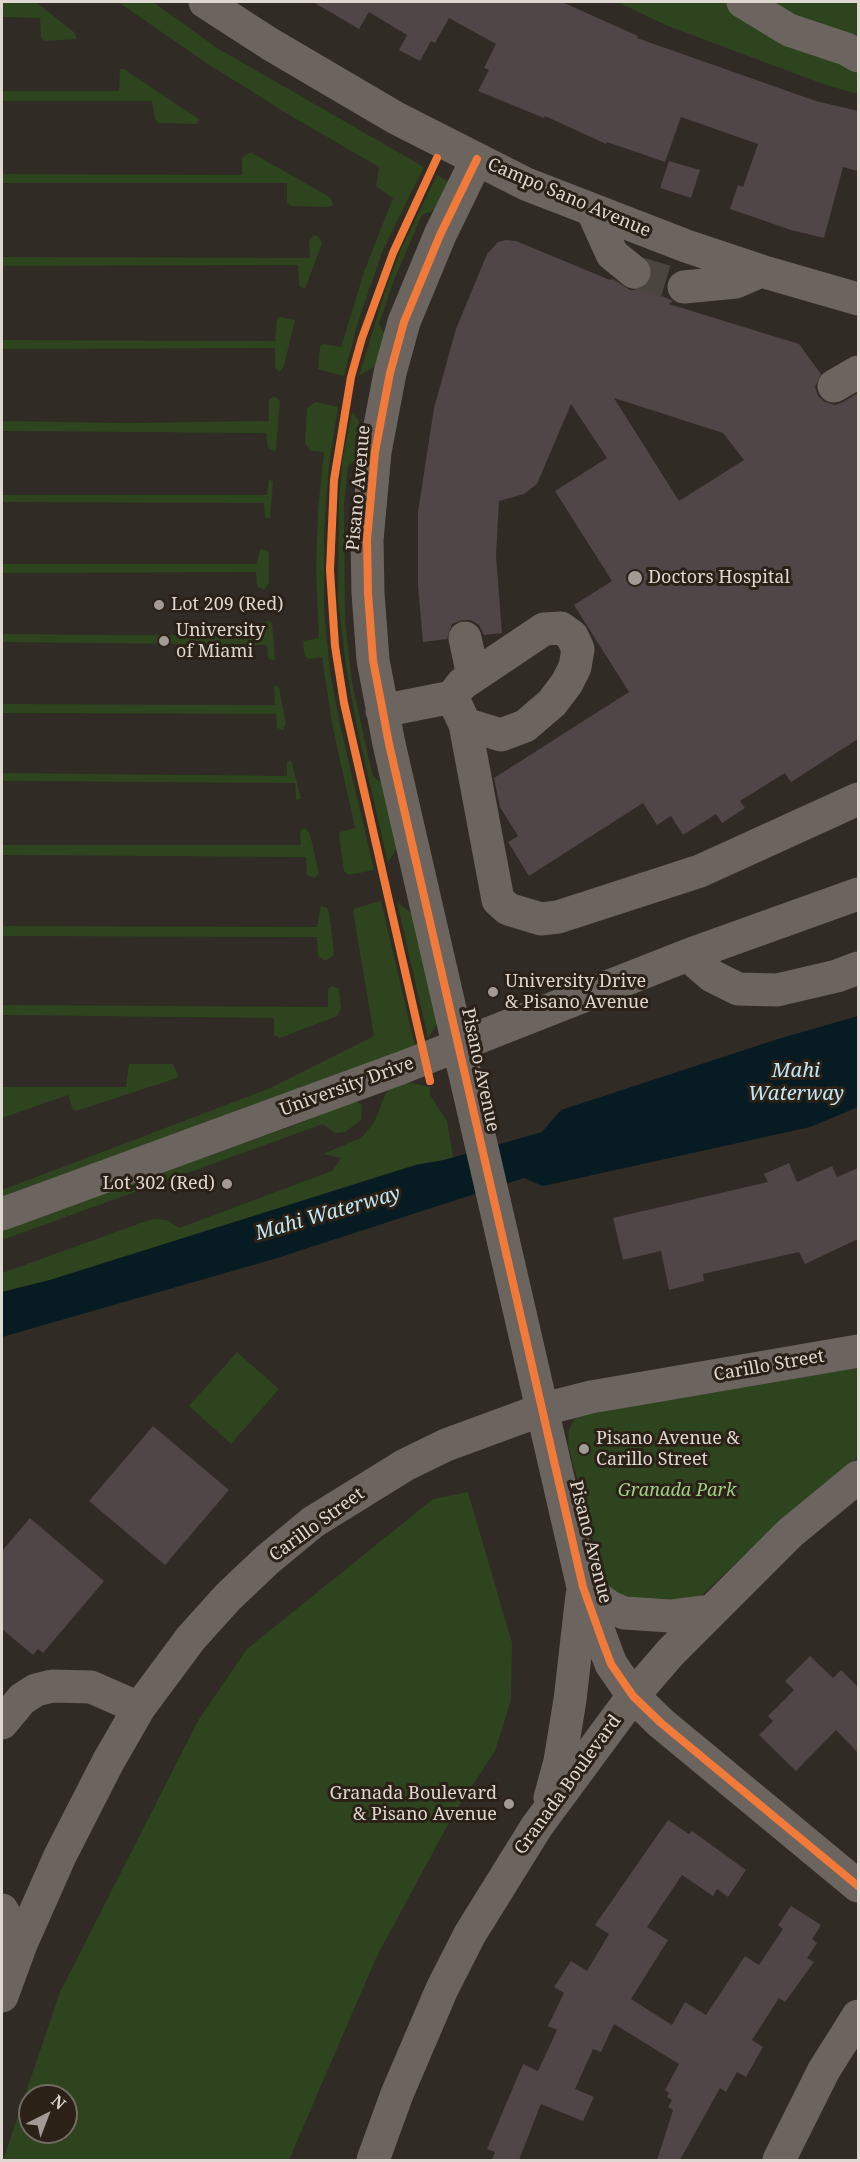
<!DOCTYPE html>
<html>
<head>
<meta charset="utf-8">
<style>
  body { margin:0 }
  #map { position:relative; width:860px; height:2162px; overflow:hidden; background:#302b25; font-family:"Noto Serif",serif }
  canvas { display:block }
  .frame { position:absolute; inset:0; border:3px solid #dfd8d1; pointer-events:none }
  .north { position:absolute; left:18px; top:2084px; width:60px; height:60px; box-sizing:border-box; background:#2b2117; border:2px solid #736a61; border-radius:50%; rotate:42deg; font-size:16px; font-weight:700; line-height:24px; text-align:center; color:#dfd8d1 }
  .north::after { content:''; display:block; margin:auto; width:21px; height:27px; background:#a29b95; clip-path:polygon(50% 0,100% 100%,50% 72%,0 100%) }
</style>
</head>
<body>
<div id="map">
<canvas width="860" height="2162"></canvas>
<div class="frame"></div>
<div class="north">N</div>
</div>
<script>
const ctx = document.querySelector('canvas').getContext('2d');
ctx.lineJoin = 'round';
function fill(path, color) { ctx.fillStyle = color; ctx.fill(path, 'evenodd'); }
const shape = rows => new Path2D(rows.map(r => 'M' + r).join(''));
function trace(path, color, width, dash) { ctx.strokeStyle = color; ctx.lineWidth = width; ctx.lineCap = dash ? 'butt' : 'round'; ctx.setLineDash(dash || []); ctx.stroke(path); }
function write(font, color, halo, rows, align = 'center') {
  ctx.font = font + ' "Noto Serif",serif'; ctx.lineWidth = 6; ctx.setLineDash([]); ctx.textBaseline = 'middle'; ctx.strokeStyle = halo; ctx.fillStyle = color; for (const [text, x, y, turn = 0] of rows) {
    ctx.save(); ctx.translate(x, y); ctx.rotate((+turn || 0) * Math.PI / 180); ctx.textAlign = isNaN(turn) ? turn : align; if (halo) ctx.strokeText(text, 0, 0); ctx.fillText(text, 0, 0); ctx.restore();
  }
}
fill(shape([
  [2,2,36,2,74,32,77,39,44,41,41,37,40,18,2,17],
  [118,2,153,2,217,48,424,167,383,250,358,322,344,376,318,369,320,346,323,344,341,347,364,272,393,198,376,186,379,167,291,116,208,64],
  [617,2,858,2,858,94,826,85,668,26],
  [120,69,124,69,199,119,197,124,159,123,155,120,152,101,2,101,2,91,119,91],
  [250,152,330,197,333,204,330,207,291,206,287,203,287,183,2,183,2,174,242,175,242,158],
  [437,175,448,181,437,209,422,215,394,280,379,324,386,336,375,366,359,376,386,288,401,249],
  [314,235,318,236,322,243,305,289,299,286,298,265,2,266,2,257,310,258,309,241],
  [280,317,295,320,284,366,279,372,275,368,275,348,2,349,2,340,275,341,277,319],
  [274,396,280,401,276,449,274,451,268,448,266,433,2,431,2,421,126,423,269,421,269,400],
  [316,402,338,407,329,465,324,530,324,610,330,672,341,729,374,870,349,875,344,871,339,836,340,832,355,828,332,724,322,657,309,659,305,657,303,641,319,638,316,571,318,510,324,452,311,451,305,444,307,408],
  [352,412,358,419,363,436,359,457,348,466,344,506,345,620,352,682,366,746,373,776,385,786,398,846,388,863,357,728,346,667,338,599,339,499,343,456],
  [269,479,273,482,270,519,265,517,264,503,2,502,2,495,267,495],
  [260,549,267,550,269,554,269,583,264,590,257,586,256,572,2,573,2,564,257,564],
  [266,620,272,623,275,659,273,661,268,658,267,645,2,642,2,634,264,636],
  [274,686,279,687,286,724,283,730,277,728,276,714,2,713,2,704,275,705],
  [291,760,301,798,298,800,296,799,295,783,2,781,2,773,287,776,287,762],
  [305,828,310,834,319,874,314,878,307,875,306,857,2,855,2,845,301,845,300,831],
  [381,901,415,1046,2,1200,2,1190,268,1089,374,1036,353,911,355,908],
  [397,902,415,916,437,1024,428,1038],
  [321,906,327,908,329,912,334,951,333,956,325,961,318,956,317,937,2,936,2,926,317,927],
  [332,986,339,989,341,1008,337,1016,280,1038,274,1035,274,1018,2,1015,2,1005,328,1007,328,989],
  [129,1064,173,1064,178,1075,177,1078,76,1111,73,1110,68,1095,2,1118,2,1087,126,1087],
  [403,1081,430,1087,430,1095,447,1121,453,1158,415,1165,50,1280,2,1292,2,1273,152,1219,167,1220,179,1228,332,1171,341,1158,323,1154,361,1138,374,1123,385,1095,390,1088],
  [353,1100,362,1105,361,1120,345,1132,335,1133,323,1124,2,1240,2,1229,301,1123],
  [237,1352,279,1389,231,1444,189,1406],
  [858,1362,858,1457,770,1531,700,1597,690,1601,625,1598,613,1591,604,1580,568,1445,569,1429,576,1417],
  [468,1492,512,1643,511,1700,495,1751,452,1817,376,1958,289,2160,3,2160,60,1992,199,1719,247,1649,433,1499],
  [30,2096,66,2096,66,2132,30,2132]
]), '#2d441e');
fill(shape([
  [858,1016,858,1107,810,1127,543,1186,524,1178,274,1259,2,1337,2,1292,50,1280,416,1165,444,1160,542,1132,561,1110,778,1039]
]), '#061c22');
fill(shape([
  [313,2,562,2,638,36,637,38,816,101,858,111,858,171,843,167,824,238,791,230,730,209,738,185,743,187,758,144,681,117,665,162,607,142,606,144,545,116,544,118,478,91,489,70,484,68,496,44,449,18,435,43,431,41,420,61,399,50,407,35,369,12,359,29],
  [669,161,700,170,691,198,660,188],
  [506,240,516,241,610,280,613,279,630,290,640,290,648,284,652,272,667,273,660,295,673,301,669,304,799,344,821,374,815,387,818,396,825,402,835,405,843,402,858,393,858,739,791,782,785,773,740,801,745,808,722,823,716,814,683,835,671,816,657,825,643,803,529,876,508,842,518,836,500,807,494,778,629,692,574,605,612,581,555,491,607,458,571,404,537,484,524,494,499,501,496,556,502,633,484,635,479,625,471,620,462,620,452,624,447,639,423,642,418,586,418,512,434,408,456,329,487,254,498,242],
  [614,398,723,433,744,460,679,501],
  [789,1163,797,1182,832,1166,837,1177,858,1168,858,1239,805,1264,799,1252,703,1274,704,1281,669,1290,661,1251,623,1260,613,1218,768,1182,764,1174],
  [153,1426,229,1490,165,1565,89,1501],
  [30,1518,104,1581,43,1653,38,1649,33,1655,2,1629,2,1551],
  [810,1656,833,1678,841,1670,858,1687,858,1753,836,1730,796,1771,759,1735,773,1721,768,1716,794,1690,785,1681],
  [668,1820,689,1834,692,1831,746,1870,728,1897,717,1889,713,1896,682,1875,647,1927,668,1940,631,1999,672,2025,685,2002,706,2015,745,1956,759,1965,783,1929,778,1925,791,1906,821,1925,812,1939,817,1943,807,1958,814,1962,785,2002,779,1998,752,2040,763,2047,746,2077,737,2072,726,2092,720,2088,680,2160,657,2160,673,2110,668,2107,672,2100,667,2097,669,2093,665,2090,679,2064,614,2024,601,2052,593,2049,575,2089,594,2097,583,2121,541,2104,519,2160,492,2160,495,2152,487,2149,523,2064,538,2071,557,2030,548,2026,564,1993,554,1987,571,1961,587,1971,609,1934,595,1925]
]), '#504547');
trace(shape([
  [634,272,684,287]
]), '#4a453f', 33, [33, 16]);
trace(shape([
  [205,2,270,44,396,118,526,184,686,246,761,271,858,299],
  [743,2,789,30,846,49,858,56],
  [477,159,440,235,404,322,390,373,375,452,367,540,368,593,373,660,389,744,583,1587,603,1643,611,1664,633,1696,661,1723,858,1886],
  [593,212,612,254,634,272],
  [684,287,736,282,761,271],
  [834,386,858,372],
  [465,638,473,676],
  [382,711,452,697,462,684,544,629,561,628,572,636,578,649,575,667,567,683,552,703,525,726,501,735,465,724,452,697],
  [465,724,498,900,508,909,541,919,558,917,700,871,858,799],
  [688,955,712,976,738,989,777,990,837,976,858,968],
  [2,1214,401,1068,688,955,858,894],
  [583,1587,608,1606,624,1613,670,1616,710,1611],
  [2,1723,22,1699,36,1690,52,1686,91,1687,139,1708],
  [550,1798,560,1761,570,1700,582,1595],
  [2,1910,21,1944],
  [2,1996,21,1944,60,1856,108,1762,139,1708,191,1638,228,1597,267,1560,313,1522,405,1465,446,1445,544,1409,591,1397,858,1351],
  [373,2160,397,2094,442,1989,470,1934,537,1826,633,1696,670,1653,790,1533,858,1477],
  [779,2160,824,2070,858,2016]
]), '#6c645f', 33);
trace(shape([
  [477,159,440,235,404,322,390,373,375,452,367,540,368,593,373,660,389,744,583,1587,603,1643,611,1664,633,1696,661,1723,858,1886],
  [430,1081,344,703,335,646,330,570,334,480,351,377,362,338,393,253,437,158]
]), '#f17a3a', 8);
for (const [x, y, r, color] of [
  [635,578,8,"#a29b95"],
  [159,605,6,"#a29b95"],
  [164,641,6,"#a29b95"],
  [493,992,6,"#a29b95"],
  [227,1184,6,"#a29b95"],
  [584,1449,6,"#a29b95"],
  [509,1804,6,"#a29b95"]
]) { const dot = new Path2D(); dot.arc(x, y, r, 0, 2 * Math.PI); ctx.fillStyle = color; ctx.fill(dot); trace(dot, '#2b2117', 2); }
write('18px', '#dfd8d1', '#2b2117', [
  ["Campo Sano Avenue",569,198,23],
  ["Pisano Avenue",359,488,-85],
  ["Pisano Avenue",480,1070,78],
  ["University Drive",347,1087,-20],
  ["Carillo Street",769,1366,-10],
  ["Carillo Street",317,1525,-36],
  ["Pisano Avenue",590,1542,76],
  ["Granada Boulevard",568,1785,-54]
]);
write('18px', '#dfd8d1', '#2b2117', [
  ["Doctors Hospital",648,578],
  ["Lot 209 (Red)",171,605],
  ["University",176,631],
  ["of Miami",176,652],
  ["University Drive",505,982],
  ["& Pisano Avenue",505,1003],
  ["Lot 302 (Red)",215,1184,"right"],
  ["Pisano Avenue &",596,1439],
  ["Carillo Street",596,1460],
  ["Granada Boulevard",497,1794,"right"],
  ["& Pisano Avenue",497,1815,"right"]
], 'left');
write('italic 18px', '#9ed185', '#2b2117', [
  ["Granada Park",677,1491]
]);
write('italic 20px', '#c1e8f7', '#2b2117', [
  ["Mahi",796,1071],
  ["Waterway",796,1094],
  ["Mahi Waterway",328,1214,-16]
]);
</script>
</body>
</html>
